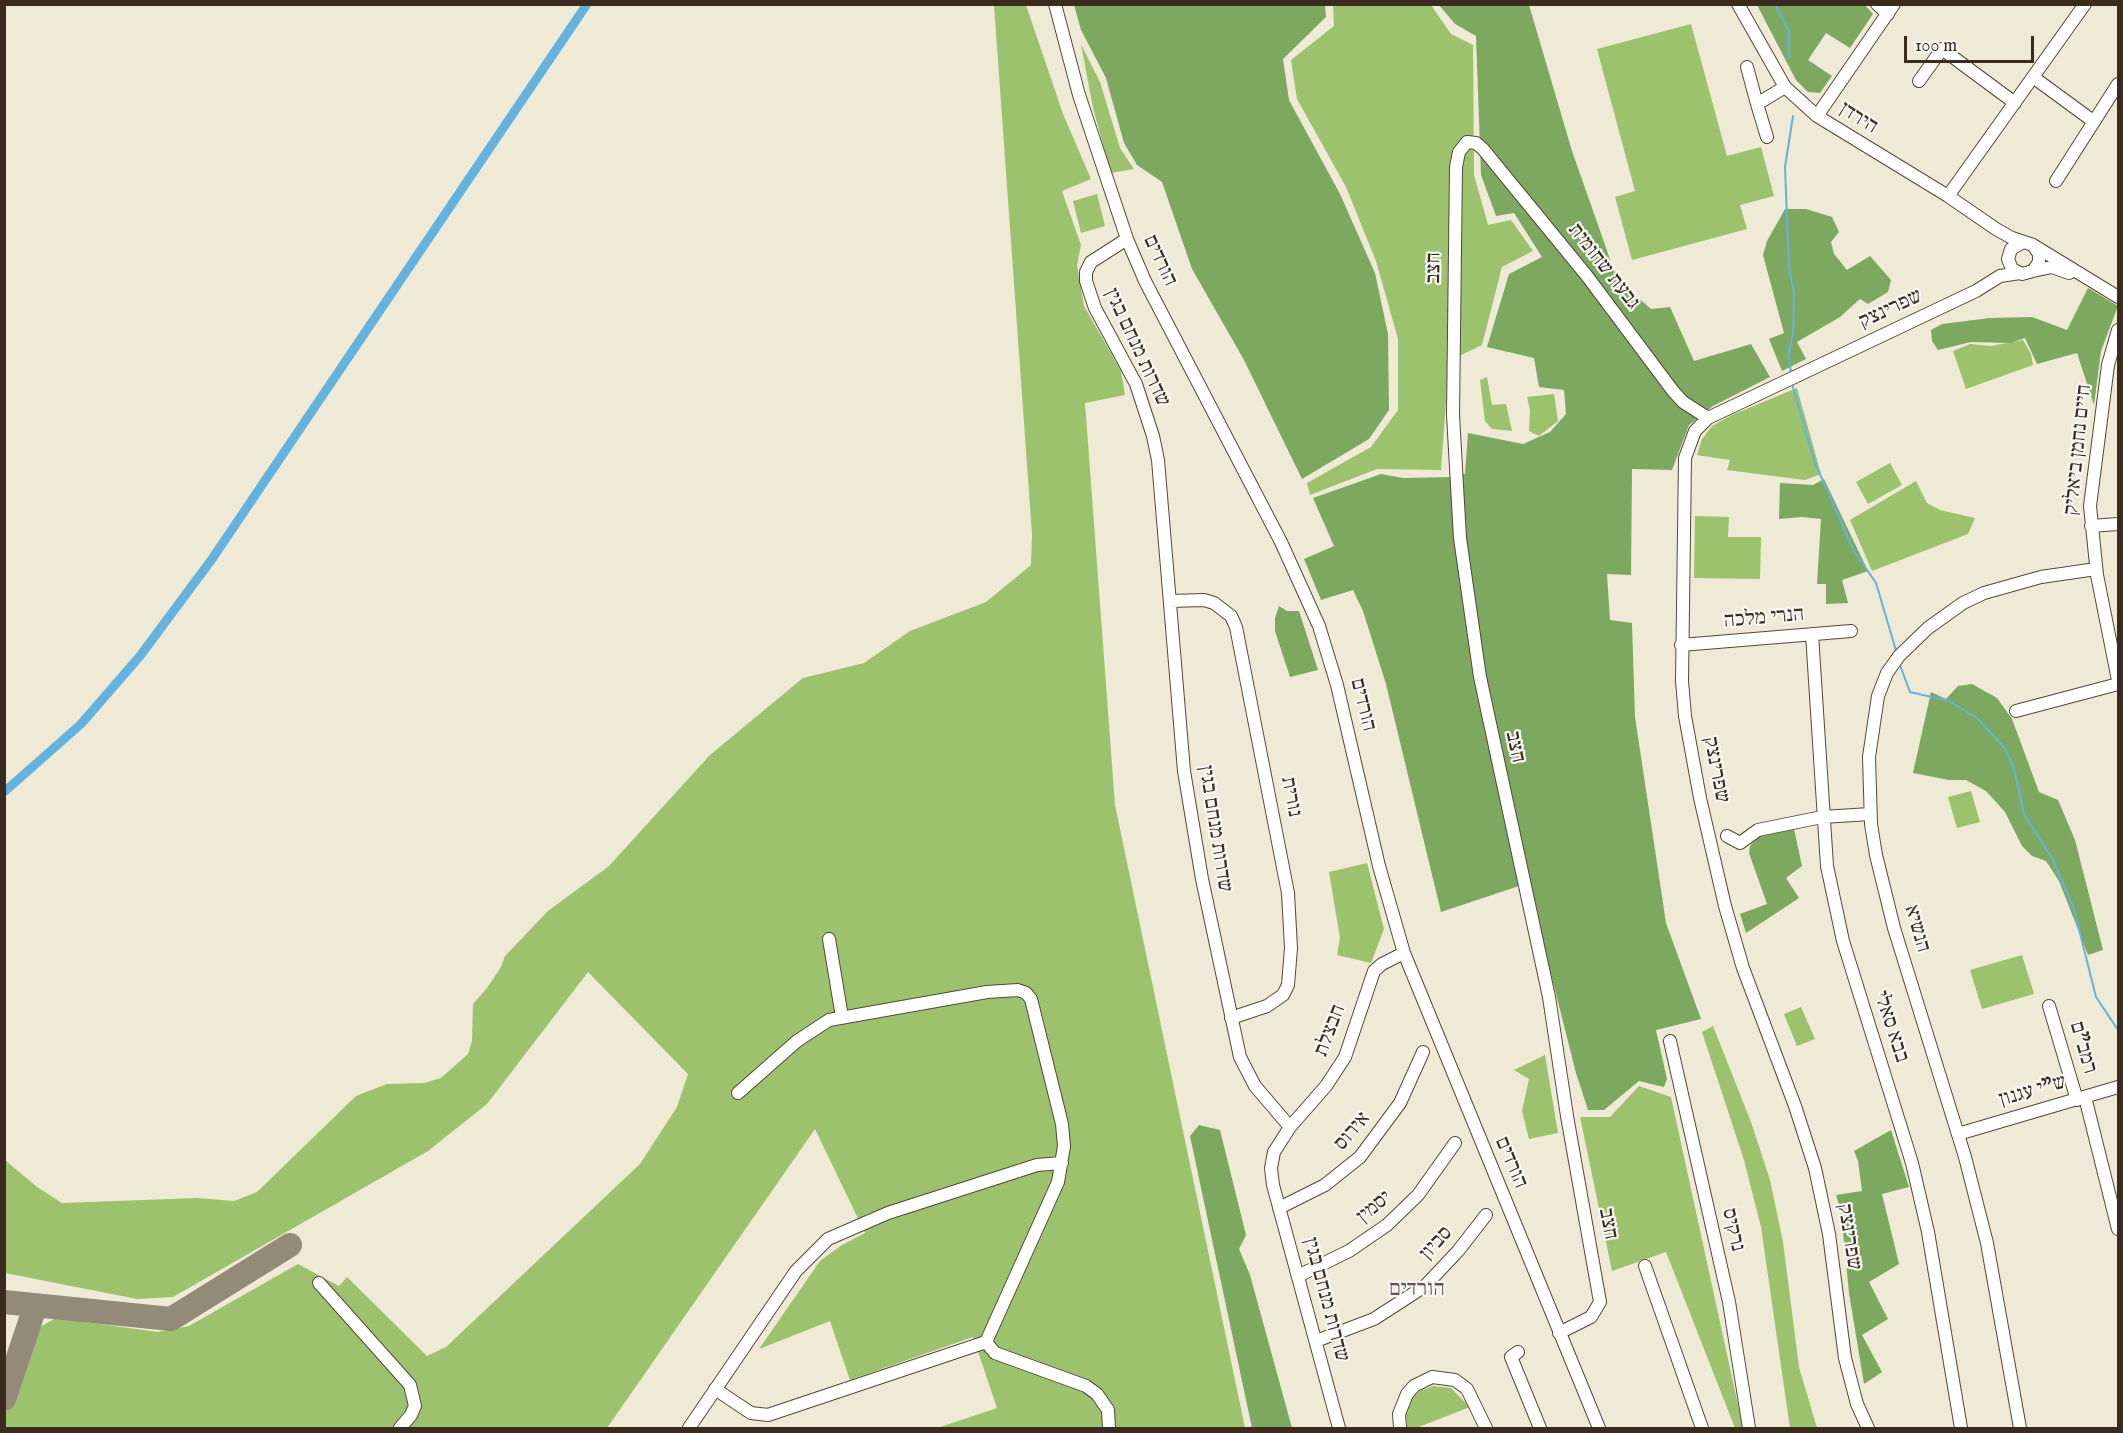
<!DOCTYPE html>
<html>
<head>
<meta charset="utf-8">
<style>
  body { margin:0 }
  #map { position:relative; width:2123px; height:1433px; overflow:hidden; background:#eeead5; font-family:"IM FELL English",serif }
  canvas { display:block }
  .frame { position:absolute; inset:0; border:6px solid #3b2a1e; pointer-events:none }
  .scale { position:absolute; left:1904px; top:36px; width:130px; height:27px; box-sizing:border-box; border:3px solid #3b2a1e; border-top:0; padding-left:8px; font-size:18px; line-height:21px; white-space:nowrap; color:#3b2a1e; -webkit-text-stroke:4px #f6f6f2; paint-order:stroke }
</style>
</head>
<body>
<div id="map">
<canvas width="2123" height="1433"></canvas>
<div class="frame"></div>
<div class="scale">100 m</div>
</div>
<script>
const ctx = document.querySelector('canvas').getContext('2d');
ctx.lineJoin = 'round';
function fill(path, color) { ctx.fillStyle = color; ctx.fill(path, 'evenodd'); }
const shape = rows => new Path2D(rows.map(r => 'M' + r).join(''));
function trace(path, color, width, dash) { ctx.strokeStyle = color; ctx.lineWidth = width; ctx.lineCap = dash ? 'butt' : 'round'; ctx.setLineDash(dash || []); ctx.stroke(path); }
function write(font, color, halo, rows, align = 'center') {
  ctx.font = font + ' "IM FELL English","Frank Ruhl Libre",serif'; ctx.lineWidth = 4.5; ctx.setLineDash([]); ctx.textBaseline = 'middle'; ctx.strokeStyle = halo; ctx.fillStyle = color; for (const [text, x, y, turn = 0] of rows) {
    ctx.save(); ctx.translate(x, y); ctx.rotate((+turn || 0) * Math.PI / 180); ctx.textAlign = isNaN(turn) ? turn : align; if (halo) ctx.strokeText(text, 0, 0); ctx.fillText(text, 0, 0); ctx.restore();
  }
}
fill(shape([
  [994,5,1026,5,1063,114,1091,179,1062,191,1081,245,1077,265,1084,306,1121,371,1125,395,1085,403,1115,805,1245,1428,937,1428,997,1408,973,1337,850,1380,830,1321,759,1349,820,1261,842,1245,865,1233,815,1129,607,1428,5,1428,4,1418,38,1328,56,1318,158,1332,189,1326,298,1264,339,1286,347,1277,427,1356,446,1347,640,1164,677,1107,688,1074,588,972,487,1104,428,1151,173,1297,137,1299,5,1273,5,1160,37,1187,62,1203,197,1198,234,1201,257,1192,356,1096,387,1084,424,1083,441,1078,468,1054,472,1041,473,1004,487,988,501,967,505,956,548,911,609,866,710,755,803,678,864,663,910,631,986,602,1031,565,1032,534],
  [1333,5,1431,5,1451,34,1473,45,1474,175,1488,225,1511,220,1533,251,1502,267,1482,345,1449,361,1441,470,1377,469,1310,495,1307,483,1371,447,1398,410,1398,339,1376,261,1346,187,1297,99,1291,60,1334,26],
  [1691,24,1727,156,1761,147,1774,196,1740,205,1747,229,1632,260,1615,197,1635,191,1597,49],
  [1081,44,1100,82,1120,148,1134,169,1111,173,1093,108],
  [1097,194,1105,226,1081,233,1073,201],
  [2023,340,2031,354,2033,365,1966,389,1953,351,1970,344,1991,346],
  [1487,377,1492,405,1506,404,1512,431,1492,429,1485,421,1480,380],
  [1797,388,1821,474,1805,480,1727,470,1730,460,1697,455,1702,439,1712,426,1732,415],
  [1554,394,1558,421,1539,436,1529,431,1530,410,1527,397],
  [1890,463,1902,485,1868,504,1856,482],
  [1916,481,1927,503,1940,510,1975,518,1968,534,1872,571,1850,520],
  [1695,516,1729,517,1728,537,1761,537,1760,579,1694,578],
  [1971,791,1980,822,1957,828,1948,797],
  [1367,863,1384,929,1371,963,1337,955,1340,938,1329,872],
  [2022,955,2034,994,1982,1009,1970,970],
  [1801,1007,1815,1039,1797,1046,1784,1014],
  [1713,1026,1751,1122,1770,1180,1783,1242,1799,1367,1817,1428,1790,1428,1761,1227,1744,1160,1702,1032],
  [1545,1055,1558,1133,1529,1139,1522,1111,1529,1079,1514,1070],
  [1639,1086,1671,1097,1743,1428,1735,1428,1666,1252,1612,1271,1580,1117,1610,1117],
  [1433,1386,1451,1388,1470,1407,1416,1428,1407,1428,1406,1414,1412,1398,1418,1392]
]), '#9cc26d');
fill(shape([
  [1074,5,1325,5,1326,17,1283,59,1289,100,1340,194,1375,273,1388,334,1389,410,1369,439,1302,479,1244,360,1192,269,1162,182,1137,165,1124,143,1106,78,1081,30],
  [1439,5,1529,5,1572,151,1617,279,1651,309,1670,307,1694,361,1751,344,1770,377,1713,406,1689,425,1672,470,1632,469,1631,575,1607,574,1610,620,1632,623,1635,717,1666,923,1701,1019,1656,1030,1667,1079,1664,1087,1639,1081,1604,1110,1588,1110,1576,1073,1528,883,1441,912,1386,684,1363,611,1353,590,1321,600,1304,559,1334,546,1313,498,1381,474,1403,478,1451,477,1465,474,1468,433,1523,444,1550,432,1566,414,1564,390,1539,387,1534,358,1487,347,1509,274,1542,257,1514,213,1496,216,1481,175,1476,36,1455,24],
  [1757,5,1865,5,1873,14,1850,48,1826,33,1808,60,1832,76,1820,93,1808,92,1796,80],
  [1785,209,1806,209,1832,217,1839,232,1831,242,1834,254,1847,270,1870,256,1891,280,1888,292,1868,304,1860,299,1840,317,1797,342,1806,359,1782,371,1769,339,1784,333,1763,255,1767,241],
  [2088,288,2118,306,2101,351,2094,405,2077,353,2037,364,2025,338,2010,343,1971,342,1938,350,1932,341,1931,330,1942,324,1990,318,2032,317,2067,330],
  [1824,479,1868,571,1842,580,1848,603,1826,604,1826,584,1817,584,1821,519,1802,517,1779,519,1780,483,1813,485],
  [1279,606,1287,611,1299,611,1318,670,1290,677,1275,631,1275,618],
  [1972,684,1997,698,2012,719,2039,792,2058,800,2075,840,2103,950,2088,955,2059,881,2046,861,2032,856,2022,846,2005,812,1986,791,1966,780,1949,780,1913,773,1931,692,1946,699,1958,686],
  [1794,829,1802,866,1786,878,1799,898,1746,933,1740,914,1767,904,1749,853,1750,846,1758,837],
  [1199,1125,1220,1130,1246,1235,1239,1249,1250,1275,1292,1428,1252,1428,1190,1136],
  [1891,1130,1909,1187,1882,1194,1899,1264,1869,1282,1888,1319,1862,1335,1882,1372,1864,1384,1849,1293,1841,1211,1836,1195,1862,1191,1858,1161,1854,1151]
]), '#7da860');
trace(shape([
  [1775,4,1789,31,1789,58],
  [1791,372,1788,356,1793,334,1794,292,1789,269,1785,167,1793,116],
  [1792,384,1815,463,1854,551,1876,583,1897,654],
  [1900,665,1910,692,1949,701,1977,718,2004,747,2014,768,2024,814,2053,860,2074,909,2096,997,2118,1030]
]), '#64b2de', 2);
trace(shape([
  [4,792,81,724,140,656,212,559,587,4]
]), '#64b2de', 9);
trace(shape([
  [4,1302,171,1319,290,1245],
  [4,1399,35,1307]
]), '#948a7a', 24);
const minor = shape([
  [1055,4,1079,95,1127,239,1145,281,1281,542,1319,626,1337,685,1379,866,1404,953,1599,1428],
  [1738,4,1785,87,1817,116,1948,196,1996,229,2012,238,2033,245,2118,297],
  [1877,4,1888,14],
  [1747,67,1757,104],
  [2033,77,2093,121],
  [1919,81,1942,49,2015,103],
  [1817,116,1894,4],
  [1767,137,1757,104,1785,87],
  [2056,181,2118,84],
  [1948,196,2085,4],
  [1127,239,1091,262,1086,272,1086,281,1095,308,1136,384,1153,436,1158,460,1184,771,1202,879,1240,1057,1255,1086,1290,1127,1274,1152,1271,1168,1273,1185,1339,1428],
  [2023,242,2011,249,2008,259,2012,269,2022,274,2033,271,2039,262,2039,254,2033,245],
  [2033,271,2052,267,2069,273],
  [2118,330,2108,365,2090,506,2097,575,2118,680],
  [2091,526,2118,524],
  [1170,601,1204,600,1214,603,1231,616,1236,627,1288,893,1291,948,1288,985,1283,995,1267,1006,1231,1018],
  [1812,634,1827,866,1843,941,1912,1163,1928,1232,1961,1428],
  [1681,645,1851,631],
  [2016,711,2118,684],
  [1727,836,1740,843,1758,830,1822,817,1870,814],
  [829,939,842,1017],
  [2049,1006,2077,1100],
  [1670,1041,1729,1302,1749,1428],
  [2085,1097,2118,1229],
  [1290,1127,1326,1086,1345,1057,1374,971,1382,964,1404,953],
  [1958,1134,2118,1087],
  [1279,1208,1325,1185,1360,1157,1400,1103,1423,1052],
  [1645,1266,1702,1428],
  [1298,1276,1349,1251,1387,1225,1418,1195,1455,1143],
  [319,1283,410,1385,415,1406,411,1415,400,1428],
  [1559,1333,1591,1317,1600,1302,1567,1116,1549,997,1480,677,1460,538,1453,415,1456,167,1459,152,1467,142,1476,143,1483,149,1587,276,1673,391,1683,402,1708,418],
  [1316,1341,1374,1319,1425,1286,1458,1251,1486,1215],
  [986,1342,995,1353,1086,1386,1097,1394,1108,1410,1109,1428],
  [1518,1352,1511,1357,1540,1428],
  [715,1389,751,1413,768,1415,986,1342,1058,1182,1064,1146,1062,1124,1031,999,1026,993,1018,990,987,992,829,1020,797,1041,738,1093],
  [689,1428,796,1271,828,1239,888,1213,1037,1165,1062,1163],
  [1400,1428,1399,1414,1407,1394,1414,1386,1432,1377,1455,1380,1467,1389,1486,1428],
  [1868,1428,1857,1404,1845,1358,1829,1234,1815,1168,1795,1106,1743,968,1725,906,1700,798,1685,716,1682,681,1685,458,1695,431,1708,418,1976,291,2000,276,2020,273],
  [2020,1428,1987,1243,1965,1157,1894,928,1876,855,1871,824,1869,757,1878,696,1887,673,1899,656,1928,628,1963,603,1984,593,2041,577,2096,569]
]);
trace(minor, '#564739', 14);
trace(minor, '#fff', 12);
write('21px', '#3b2a1e', '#f6f6f2', [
  ["הירדן",1858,119,32],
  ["הורדים",1159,261,65],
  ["גבעת שחומית",1603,267,52],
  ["חצב",1435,268,-89],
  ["שפרינצק",1891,310,-25],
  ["שדרות מנחם בגין",1136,348,65],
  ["חיים נחמן ביאליק",2079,450,-84],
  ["הנרי מלכה",1764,619,-5],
  ["הורדים",1362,705,76],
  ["חצב",1514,747,78],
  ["שפרינצק",1715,770,79],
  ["נורית",1290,797,79],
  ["שדרות מנחם בגין",1214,829,81],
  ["הנשיא",1916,929,74],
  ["בבא סאלי",1890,1027,72],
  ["חבצלת",1331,1031,-69],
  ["רמב\"ם",2082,1048,74],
  ["ש\"י עגנון",2033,1092,-16],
  ["אירוס",1353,1132,-49],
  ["הורדים",1510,1163,67],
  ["יסמין",1375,1208,-40],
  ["חצב",1607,1224,79],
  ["נרקיס",1732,1230,77],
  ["שפרינצק",1848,1237,81],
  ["סביון",1437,1244,-48],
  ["שדרות מנחם בגין",1325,1300,75]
]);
write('22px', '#6a4e5a', '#f6f6f2', [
  ["הורדים",1417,1290]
]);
</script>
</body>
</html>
